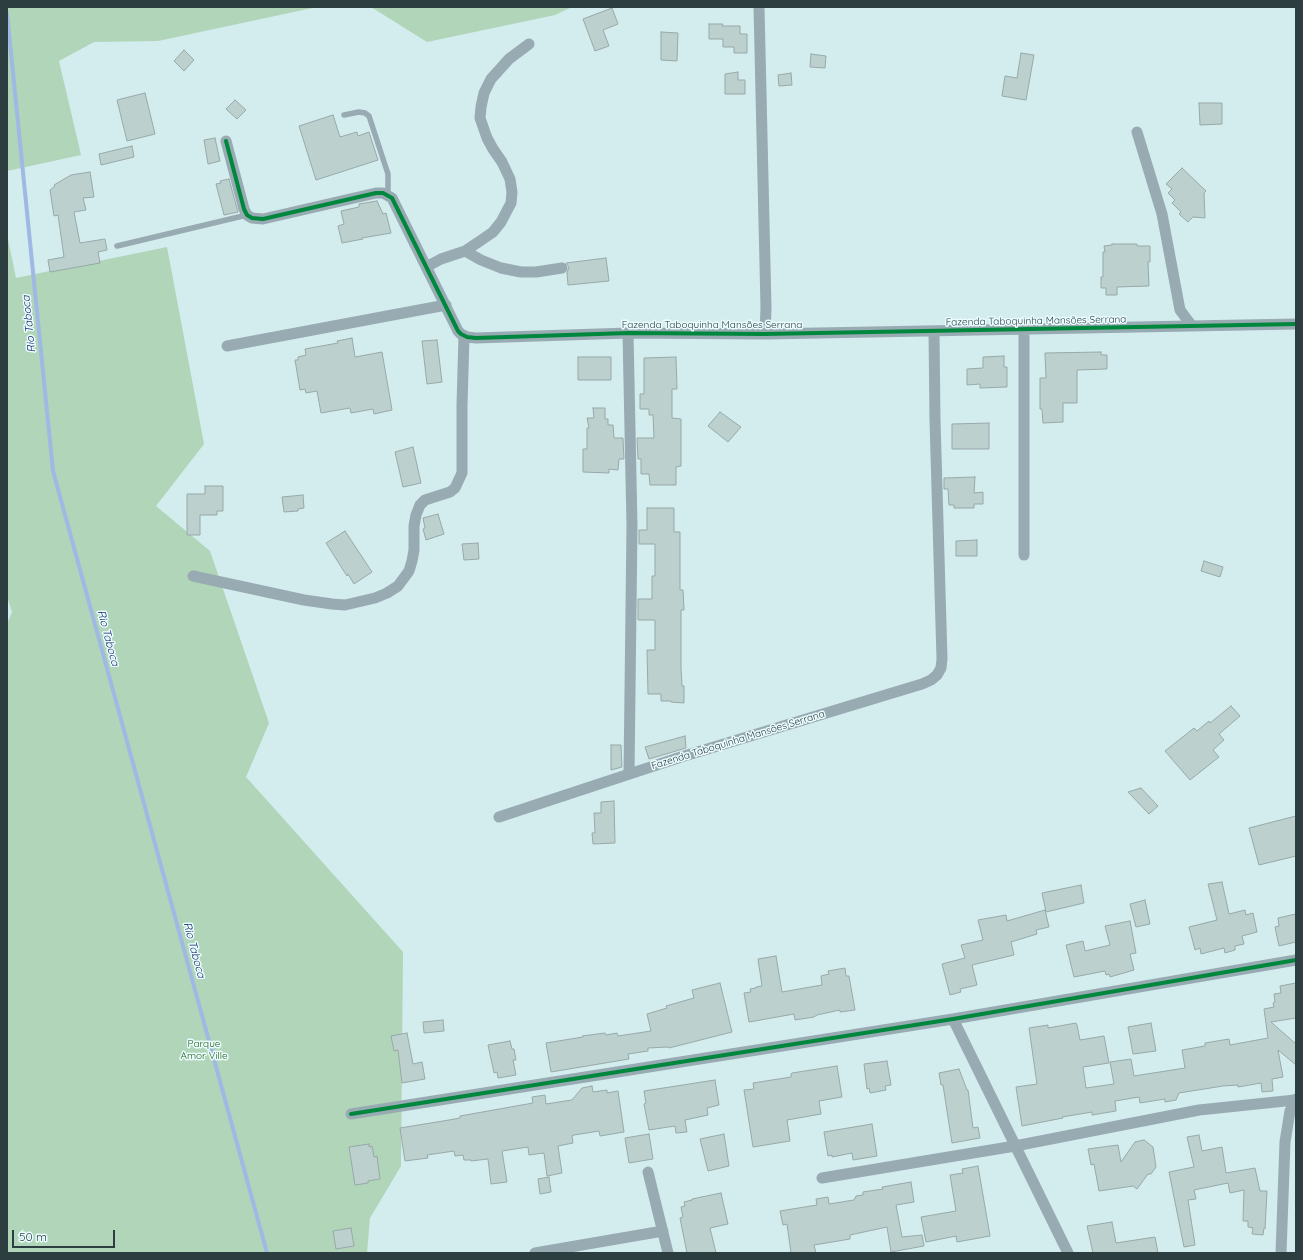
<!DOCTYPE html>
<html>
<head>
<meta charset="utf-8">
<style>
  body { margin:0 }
  #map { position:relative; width:1303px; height:1260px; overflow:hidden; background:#d3ecee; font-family:Quicksand,sans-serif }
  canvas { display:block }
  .frame { position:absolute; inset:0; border:8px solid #2c3e40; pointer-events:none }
  .scale { position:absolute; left:12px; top:1230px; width:103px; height:18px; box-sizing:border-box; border:2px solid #2c3e40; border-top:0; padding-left:5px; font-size:12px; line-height:14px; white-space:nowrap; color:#2c3e40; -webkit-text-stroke:3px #ebfdff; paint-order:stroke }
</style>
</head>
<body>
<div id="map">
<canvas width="1303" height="1260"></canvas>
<div class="frame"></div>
<div class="scale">50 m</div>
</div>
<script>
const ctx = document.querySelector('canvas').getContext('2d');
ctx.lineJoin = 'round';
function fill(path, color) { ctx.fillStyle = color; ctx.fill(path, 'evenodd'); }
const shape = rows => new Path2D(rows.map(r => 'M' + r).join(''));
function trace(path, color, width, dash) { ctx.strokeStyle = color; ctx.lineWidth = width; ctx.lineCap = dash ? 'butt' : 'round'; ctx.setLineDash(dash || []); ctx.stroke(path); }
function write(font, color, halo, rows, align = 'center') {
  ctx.font = font + ' Quicksand,sans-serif'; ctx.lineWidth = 3; ctx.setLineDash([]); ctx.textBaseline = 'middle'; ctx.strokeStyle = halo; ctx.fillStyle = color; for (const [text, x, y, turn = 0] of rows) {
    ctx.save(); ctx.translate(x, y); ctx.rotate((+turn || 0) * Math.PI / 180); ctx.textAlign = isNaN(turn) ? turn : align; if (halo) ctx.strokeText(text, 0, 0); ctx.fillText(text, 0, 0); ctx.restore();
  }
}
fill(shape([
  [7,7,317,7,158,41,94,42,59,61,81,155,7,171],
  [371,7,572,7,555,15,427,42],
  [7,234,16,278,167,247,204,444,156,506,210,551,269,723,246,777,403,952,401,1166,370,1218,367,1253,7,1253,7,624,12,612,7,596]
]), '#b0d5b8');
trace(shape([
  [7,13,53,471,267,1253]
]), '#a0b9e4', 4);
const building = shape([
  [612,8,618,24,603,30,609,46,595,51,583,19,612,8],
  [709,24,723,24,722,26,740,26,740,34,747,34,747,53,734,53,734,47,723,47,723,39,709,39,709,24],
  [661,32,678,33,677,61,661,60,661,32],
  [184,50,194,60,184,71,174,61,184,50],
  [1021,53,1034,55,1026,100,1002,96,1005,76,1017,78,1021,53],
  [811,54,826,56,825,68,810,67,811,54],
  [738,72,738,80,745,80,745,94,725,94,725,74,738,72],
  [791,73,792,85,779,86,778,75,791,73],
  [145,93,155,134,127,141,117,100,145,93],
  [235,100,246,110,237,119,226,109,235,100],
  [1199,103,1222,103,1222,124,1200,125,1199,103],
  [333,115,340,137,357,132,358,136,369,132,378,160,316,180,299,126,333,115],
  [215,138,220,161,208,164,204,140,215,138],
  [132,146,134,157,101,165,99,154,132,146],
  [1182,168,1206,191,1204,193,1205,218,1193,217,1188,222,1180,215,1179,214,1181,212,1172,203,1175,200,1168,193,1172,189,1166,184,1182,168],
  [90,172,94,197,83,198,86,210,74,212,80,243,105,239,107,250,98,252,100,263,50,272,48,260,64,257,58,215,54,216,50,190,55,186,54,185,71,175,90,172],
  [229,179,238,212,224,215,216,184,221,183,220,181,229,179],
  [377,201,383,214,386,213,391,233,362,238,363,239,342,243,338,226,344,224,341,211,359,207,359,204,377,201],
  [1112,244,1137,244,1137,246,1150,246,1150,262,1148,262,1149,286,1117,287,1117,295,1106,295,1106,288,1101,288,1101,277,1103,277,1103,252,1105,252,1104,246,1112,245,1112,244],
  [606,258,609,281,568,285,567,273,569,267,566,263,606,258],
  [352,338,355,357,382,352,392,410,374,414,373,409,351,413,350,408,321,413,317,391,306,393,305,389,300,390,295,360,298,360,298,357,306,355,305,349,338,343,337,341,352,338],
  [437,340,442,382,427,384,422,341,437,340],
  [1101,352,1101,355,1107,355,1107,369,1077,370,1077,403,1063,403,1063,422,1043,423,1042,409,1040,409,1040,378,1046,378,1045,353,1101,352],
  [1004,356,1004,367,1007,367,1007,387,980,388,980,384,967,385,967,369,983,368,983,357,1004,356],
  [578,357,611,357,611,380,578,380,578,357],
  [676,357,677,389,672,389,672,418,681,419,681,466,676,467,676,485,650,485,649,474,641,474,641,459,638,459,637,438,654,438,653,415,649,415,649,409,640,409,640,394,644,394,644,358,676,357],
  [593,408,605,408,605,419,608,419,608,425,613,425,614,438,623,438,624,459,619,459,618,470,609,469,609,473,583,472,583,449,587,449,587,428,589,428,587,418,594,418,593,408],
  [720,412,741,427,728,442,708,426,720,412],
  [989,423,989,449,952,449,952,424,989,423],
  [413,447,421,483,403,487,395,452,413,447],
  [975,477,974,493,983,492,983,504,974,504,974,508,954,508,954,505,949,505,948,489,944,489,944,478,975,477],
  [205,486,223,486,223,511,217,511,217,515,200,515,200,535,187,535,187,494,205,494,205,486],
  [303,495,304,508,298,509,298,511,284,512,282,497,303,495],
  [647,508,674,508,674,532,680,532,680,590,683,590,684,610,681,610,681,668,682,686,684,686,684,703,671,702,671,701,661,701,661,694,648,694,647,650,655,650,655,620,638,620,638,599,652,599,652,576,655,576,655,544,639,544,639,530,647,530,647,508],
  [438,514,444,534,426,540,423,529,425,528,423,518,438,514],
  [345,531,372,572,354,584,348,574,347,576,326,543,345,531],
  [977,540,977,556,956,556,956,541,977,540],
  [478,543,479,559,464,560,462,544,478,543],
  [1204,561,1223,567,1220,577,1201,571,1204,561],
  [1231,706,1240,716,1219,734,1224,740,1213,750,1219,757,1190,780,1165,751,1194,728,1197,731,1209,721,1210,723,1231,706],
  [685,736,686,748,649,759,645,747,685,736],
  [611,745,621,745,622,767,611,770,611,745],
  [1141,788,1158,806,1149,814,1128,792,1141,788],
  [614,801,615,843,593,844,592,833,595,833,594,813,601,813,601,802,614,801],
  [1296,816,1296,856,1259,865,1249,828,1296,816],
  [1222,882,1229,914,1245,910,1246,915,1253,913,1257,932,1242,936,1244,944,1235,946,1235,950,1225,953,1224,948,1201,954,1200,948,1195,950,1189,927,1217,920,1208,884,1222,882],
  [1081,885,1084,903,1046,912,1042,893,1081,885],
  [1145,900,1150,924,1136,927,1130,904,1145,900],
  [1045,910,1049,927,1036,930,1037,934,1011,942,1014,955,972,965,977,985,960,989,961,992,950,995,942,964,965,958,961,945,983,940,978,920,1006,915,1007,921,1045,910],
  [1296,914,1296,942,1279,946,1275,927,1279,926,1278,918,1296,914],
  [1130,921,1136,953,1130,954,1134,970,1110,977,1109,974,1106,975,1105,971,1074,977,1066,945,1083,941,1085,951,1110,945,1105,926,1130,921],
  [776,956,782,992,822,985,821,976,829,974,828,971,845,968,846,976,849,976,855,1010,840,1012,840,1010,817,1015,814,1017,795,1020,794,1014,749,1022,744,993,751,992,750,989,756,988,756,987,762,986,758,959,776,956],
  [720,983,732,1032,669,1048,668,1047,648,1048,648,1051,628,1054,629,1059,551,1072,546,1043,583,1037,582,1036,605,1033,606,1035,617,1033,618,1036,651,1031,647,1014,667,1008,666,1006,694,998,692,990,720,983],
  [1296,983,1296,1018,1271,1022,1296,1044,1296,1065,1278,1050,1283,1077,1272,1079,1273,1091,1262,1092,1261,1083,1238,1087,1238,1085,1223,1086,1179,1093,1176,1100,1165,1102,1165,1099,1140,1103,1139,1097,1115,1101,1116,1111,1092,1115,1092,1112,1062,1117,1063,1118,1022,1126,1016,1087,1037,1084,1029,1028,1048,1025,1048,1028,1076,1023,1077,1025,1080,1040,1104,1036,1109,1063,1083,1067,1086,1088,1114,1084,1110,1062,1131,1059,1134,1076,1185,1068,1182,1050,1205,1046,1205,1043,1229,1039,1230,1045,1268,1038,1264,1009,1274,1007,1273,1003,1275,1002,1274,994,1281,993,1280,986,1296,983],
  [443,1020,444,1031,424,1033,423,1022,443,1020],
  [1151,1023,1156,1051,1133,1054,1128,1027,1151,1023],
  [407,1033,413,1064,422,1062,425,1079,402,1083,398,1050,394,1051,391,1036,407,1033],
  [510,1041,512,1049,514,1049,516,1060,513,1060,516,1075,498,1078,497,1072,494,1073,488,1045,510,1041],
  [887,1061,891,1085,885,1086,886,1090,870,1093,869,1088,867,1089,864,1064,887,1061],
  [837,1066,842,1097,819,1101,821,1114,787,1120,790,1141,753,1147,744,1090,754,1089,753,1083,791,1077,791,1074,792,1073,837,1066],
  [959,1069,967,1090,968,1090,973,1128,978,1127,980,1138,952,1143,943,1085,941,1085,939,1073,959,1069],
  [715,1080,719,1105,707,1108,708,1115,685,1120,687,1132,676,1133,675,1126,649,1130,644,1104,646,1103,644,1091,715,1080],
  [592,1086,593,1092,607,1090,607,1093,618,1091,624,1132,600,1136,599,1131,574,1135,572,1136,573,1143,558,1146,562,1173,547,1176,544,1153,529,1155,528,1147,502,1151,507,1182,491,1184,488,1159,471,1161,471,1160,464,1160,463,1155,455,1156,454,1151,427,1155,428,1158,405,1161,400,1128,449,1120,460,1118,460,1116,533,1103,532,1097,545,1095,546,1104,572,1100,582,1088,592,1086],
  [872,1124,877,1156,853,1160,852,1153,832,1157,832,1155,828,1156,824,1132,872,1124],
  [649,1134,653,1159,629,1163,625,1138,649,1134],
  [724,1134,729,1166,708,1171,700,1139,724,1134],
  [1199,1135,1202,1151,1222,1147,1226,1173,1255,1168,1260,1191,1267,1191,1265,1229,1264,1228,1263,1235,1252,1234,1253,1228,1248,1227,1248,1221,1243,1221,1244,1190,1230,1193,1228,1183,1194,1190,1196,1199,1188,1200,1195,1245,1184,1247,1169,1172,1194,1167,1187,1137,1199,1135],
  [1144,1140,1153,1147,1156,1167,1151,1174,1148,1174,1137,1189,1133,1186,1099,1191,1094,1164,1091,1165,1088,1149,1118,1145,1121,1162,1135,1142,1144,1140],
  [369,1144,369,1147,372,1146,374,1157,377,1156,380,1179,368,1181,368,1183,355,1185,349,1147,369,1144],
  [978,1166,990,1236,957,1242,956,1236,926,1242,921,1217,956,1211,950,1175,963,1173,962,1169,978,1166],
  [549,1177,551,1192,540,1194,538,1179,549,1177],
  [911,1182,914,1202,896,1205,902,1237,922,1235,924,1246,891,1252,887,1227,850,1235,850,1239,814,1245,816,1253,791,1253,787,1224,783,1225,780,1211,817,1205,816,1199,828,1197,829,1204,854,1200,856,1196,863,1195,863,1192,883,1189,882,1187,911,1182],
  [721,1193,728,1224,710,1228,716,1253,687,1253,680,1218,683,1217,681,1207,685,1206,684,1202,692,1200,692,1199,721,1193],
  [1112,1222,1116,1243,1155,1237,1158,1253,1093,1253,1087,1226,1112,1222],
  [351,1228,354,1246,336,1249,333,1231,351,1228]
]);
fill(building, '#bcd0ce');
trace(building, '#97a9a8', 1);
trace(shape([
  [344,115,359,112,365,113,369,116,388,174,388,195],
  [117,246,247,215]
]), '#98aab2', 5.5);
trace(shape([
  [759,7,766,308,765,334],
  [1137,132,1162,214,1180,310,1192,326],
  [226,141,244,209,247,215,252,218,263,219,376,193,383,193,392,198,458,331,461,334,467,337,476,338,628,333,765,334,1296,324],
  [465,251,481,260,501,268,521,272,536,272,562,268],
  [426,267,441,259,465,251,480,241,493,232,501,222,511,203,512,192,510,179,502,162,493,149,487,138,480,118,481,107,484,93,491,79,509,59,529,44],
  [1024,330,1024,555],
  [628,333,632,526,629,774],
  [227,346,446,305],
  [193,576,304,600,332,604,345,605,375,598,387,593,398,586,409,571,412,561,414,550,414,526,416,515,420,505,425,500,450,492,455,488,462,473,462,405,464,336],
  [499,817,681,757,922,684,931,680,937,675,941,668,942,659,935,420,934,331],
  [953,1019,1068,1253],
  [351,1114,953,1019,1296,960],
  [648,1172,668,1253],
  [822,1178,1015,1146,1199,1110,1295,1100],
  [535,1253,663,1231],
  [1281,1253,1285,1142,1290,1111,1296,1099]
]), '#98aab2', 11);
trace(shape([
  [226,141,244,209,247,215,252,218,263,219,376,193,383,193,392,198,458,331,461,334,467,337,476,338,628,333,765,334,1296,324],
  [351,1114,953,1019,1296,960]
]), '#00873e', 4);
write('10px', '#2c3e40', '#ebfdff', [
  ["Fazenda Taboquinha Mansões Serrana",1036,321,-1],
  ["Fazenda Taboquinha Mansões Serrana",712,325],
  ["Fazenda Taboquinha Mansões Serrana",738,740,-17]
]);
write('10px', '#236017', '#ebfdff', [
  ["Parque",204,1044],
  ["Amor Ville",204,1056]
]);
write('italic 11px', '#0f2266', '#ebfdff', [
  ["Rio Taboca",29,324,-96],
  ["Rio Taboca",108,638,75],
  ["Rio Taboca",194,950,75]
]);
</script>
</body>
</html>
